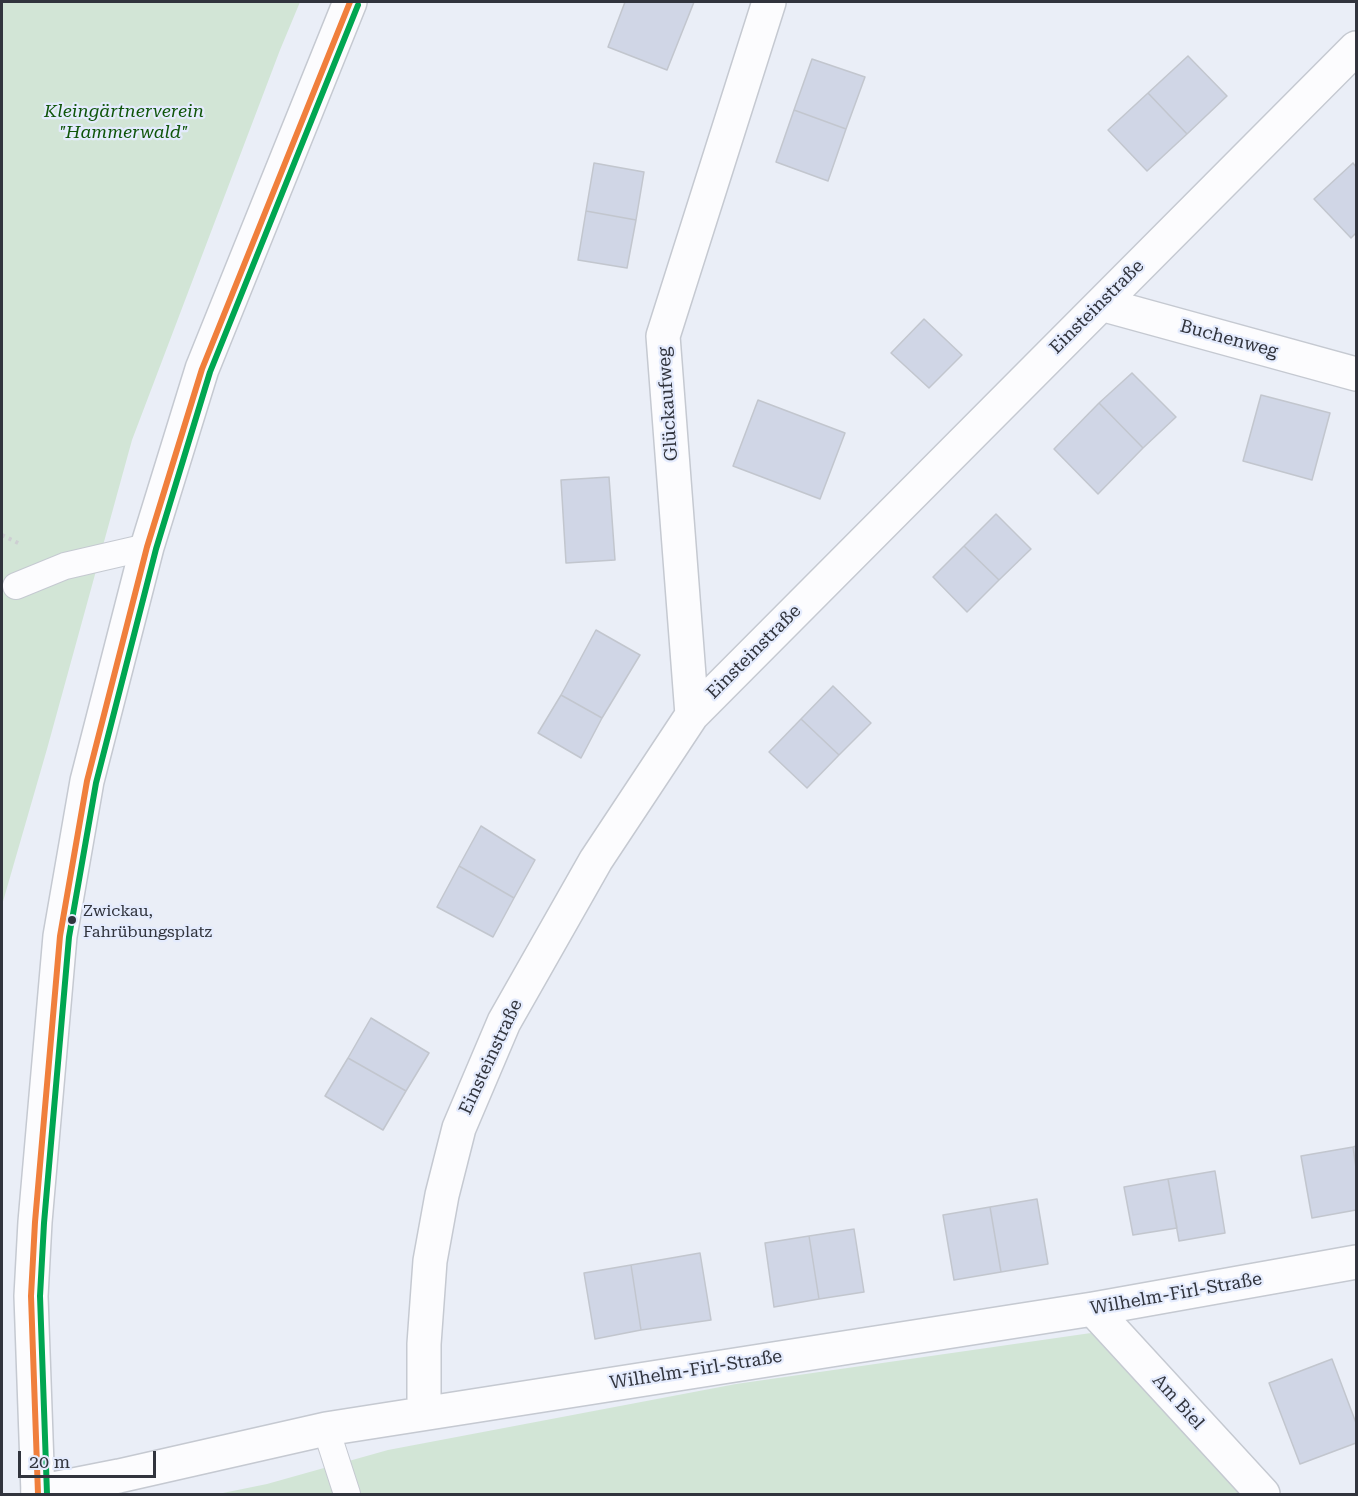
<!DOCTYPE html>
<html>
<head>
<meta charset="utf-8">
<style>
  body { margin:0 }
  #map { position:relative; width:1358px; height:1496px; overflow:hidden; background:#eaeef7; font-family:"Roboto Serif",serif }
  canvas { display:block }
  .frame { position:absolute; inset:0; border:3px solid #31343d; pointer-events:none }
  .scale { position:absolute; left:18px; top:1451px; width:138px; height:27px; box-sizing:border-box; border:3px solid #31343d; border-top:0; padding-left:8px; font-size:18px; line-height:21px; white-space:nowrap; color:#31343d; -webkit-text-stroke:4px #e4ebfd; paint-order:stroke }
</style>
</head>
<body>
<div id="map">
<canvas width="1358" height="1496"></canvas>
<div class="frame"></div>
<div class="scale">20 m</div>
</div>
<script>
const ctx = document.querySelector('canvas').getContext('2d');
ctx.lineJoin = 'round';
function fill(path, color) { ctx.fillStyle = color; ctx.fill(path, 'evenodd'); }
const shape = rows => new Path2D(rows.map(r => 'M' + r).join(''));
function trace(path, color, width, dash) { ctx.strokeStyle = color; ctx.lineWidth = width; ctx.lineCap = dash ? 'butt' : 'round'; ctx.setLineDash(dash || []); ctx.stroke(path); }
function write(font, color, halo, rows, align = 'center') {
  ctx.font = font + ' "Roboto Serif",serif'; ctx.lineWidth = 4.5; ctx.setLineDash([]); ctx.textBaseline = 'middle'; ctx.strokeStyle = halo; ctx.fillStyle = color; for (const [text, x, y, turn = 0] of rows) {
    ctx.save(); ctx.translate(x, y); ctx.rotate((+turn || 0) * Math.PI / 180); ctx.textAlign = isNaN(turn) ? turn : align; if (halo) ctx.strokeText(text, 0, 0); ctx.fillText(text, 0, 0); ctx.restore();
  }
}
fill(shape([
  [2,2,300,2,280,50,132,440,47,749,2,905],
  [1091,1333,1241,1494,218,1494,267,1484,388,1450,736,1384]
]), '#d2e5d6');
const building = shape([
  [625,2,694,2,667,70,608,47,625,2],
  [1188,56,1227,96,1187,134,1148,93,1188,56],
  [812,59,865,77,846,129,794,110,812,59],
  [1148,93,1187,134,1147,171,1108,130,1148,93],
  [794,110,846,129,828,181,776,162,794,110],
  [594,163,644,172,636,220,586,211,594,163],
  [1353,163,1356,167,1356,233,1351,238,1314,199,1353,163],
  [586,211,636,220,627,268,578,260,586,211],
  [924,319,962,355,929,388,891,353,924,319],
  [1132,373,1176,417,1143,448,1099,403,1132,373],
  [1261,395,1330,413,1312,480,1243,461,1261,395],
  [758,400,845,433,820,499,733,466,758,400],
  [1099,403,1143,448,1098,494,1054,449,1099,403],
  [609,477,615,560,566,563,561,480,609,477],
  [996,514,1031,549,999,580,964,546,996,514],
  [964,546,999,580,967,612,933,577,964,546],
  [596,630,640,655,602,718,561,695,596,630],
  [833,686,871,723,839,755,801,719,833,686],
  [561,695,602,718,581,758,538,733,561,695],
  [801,719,839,755,807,788,769,752,801,719],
  [481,826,535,860,514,898,459,866,481,826],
  [459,866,514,898,493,937,437,907,459,866],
  [371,1018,429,1053,406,1091,348,1058,371,1018],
  [348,1058,406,1091,383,1130,325,1096,348,1058],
  [1356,1146,1356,1168,1353,1147,1356,1146],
  [1353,1147,1356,1168,1356,1210,1312,1218,1301,1156,1353,1147],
  [1215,1171,1225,1233,1179,1241,1168,1179,1215,1171],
  [1168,1179,1177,1228,1133,1235,1124,1187,1168,1179],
  [1037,1199,1048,1264,1001,1272,990,1207,1037,1199],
  [990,1207,1001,1272,954,1280,943,1215,990,1207],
  [854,1229,864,1292,819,1299,809,1236,854,1229],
  [809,1236,819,1299,774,1307,765,1243,809,1236],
  [700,1253,711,1320,641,1330,631,1265,700,1253],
  [631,1265,641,1330,595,1339,584,1273,631,1265],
  [1332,1359,1356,1423,1356,1443,1300,1464,1269,1383,1332,1359]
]);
fill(building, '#d0d6e6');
trace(building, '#c2c6ce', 1.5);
const lane = shape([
  [16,586,65,566,147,547],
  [326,1429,347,1494]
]);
const street = shape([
  [1101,304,1356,374],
  [692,715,663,336,769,2],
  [1093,1309,1263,1494],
  [424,1412,424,1344,430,1261,442,1195,459,1128,504,1022,596,860,692,715,1356,48],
  [38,1492,119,1476,326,1429,1093,1309,1356,1262]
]);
const secondary = shape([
  [38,1494,31,1296,35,1222,60,936,87,781,147,547,202,369,350,2]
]);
trace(lane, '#c5c9d1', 28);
trace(street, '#c5c9d1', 36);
trace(secondary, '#c5c9d1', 36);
trace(shape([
  [2,535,20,544]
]), '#cdcfd2', 4, [3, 4.5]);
trace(lane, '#fcfcfe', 26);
trace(street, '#fcfcfe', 33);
trace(secondary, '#fcfcfe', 33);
trace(shape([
  [38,1494,31,1296,35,1222,60,936,87,781,147,547,202,369,350,2]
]), '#f07f3c', 6);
trace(shape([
  [47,1494,40,1296,44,1223,69,937,96,783,156,549,210,372,358,5]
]), '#00a651', 6);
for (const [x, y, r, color] of [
  [72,920,5,"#31343d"]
]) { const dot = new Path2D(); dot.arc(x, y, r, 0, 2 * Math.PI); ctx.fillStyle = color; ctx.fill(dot); trace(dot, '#e4ebfd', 2); }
write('16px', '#31343d', '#e4ebfd', [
  ["Zwickau,",83,911],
  ["Fahrübungsplatz",83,932]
], 'left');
write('italic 18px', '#0f550a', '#e4ebfd', [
  ["Kleingärtnerverein",124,112],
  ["\"Hammerwald\"",124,133]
]);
write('18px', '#31343d', '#e4ebfd', [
  ["Einsteinstraße",1097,307,-45],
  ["Buchenweg",1229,339,15],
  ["Glückaufweg",668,404,-94],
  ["Einsteinstraße",754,652,-45],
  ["Einsteinstraße",491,1057,-65],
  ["Wilhelm-Firl-Straße",1176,1294,-10],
  ["Wilhelm-Firl-Straße",696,1370,-9],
  ["Am Biel",1178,1402,48]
]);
</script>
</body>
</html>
